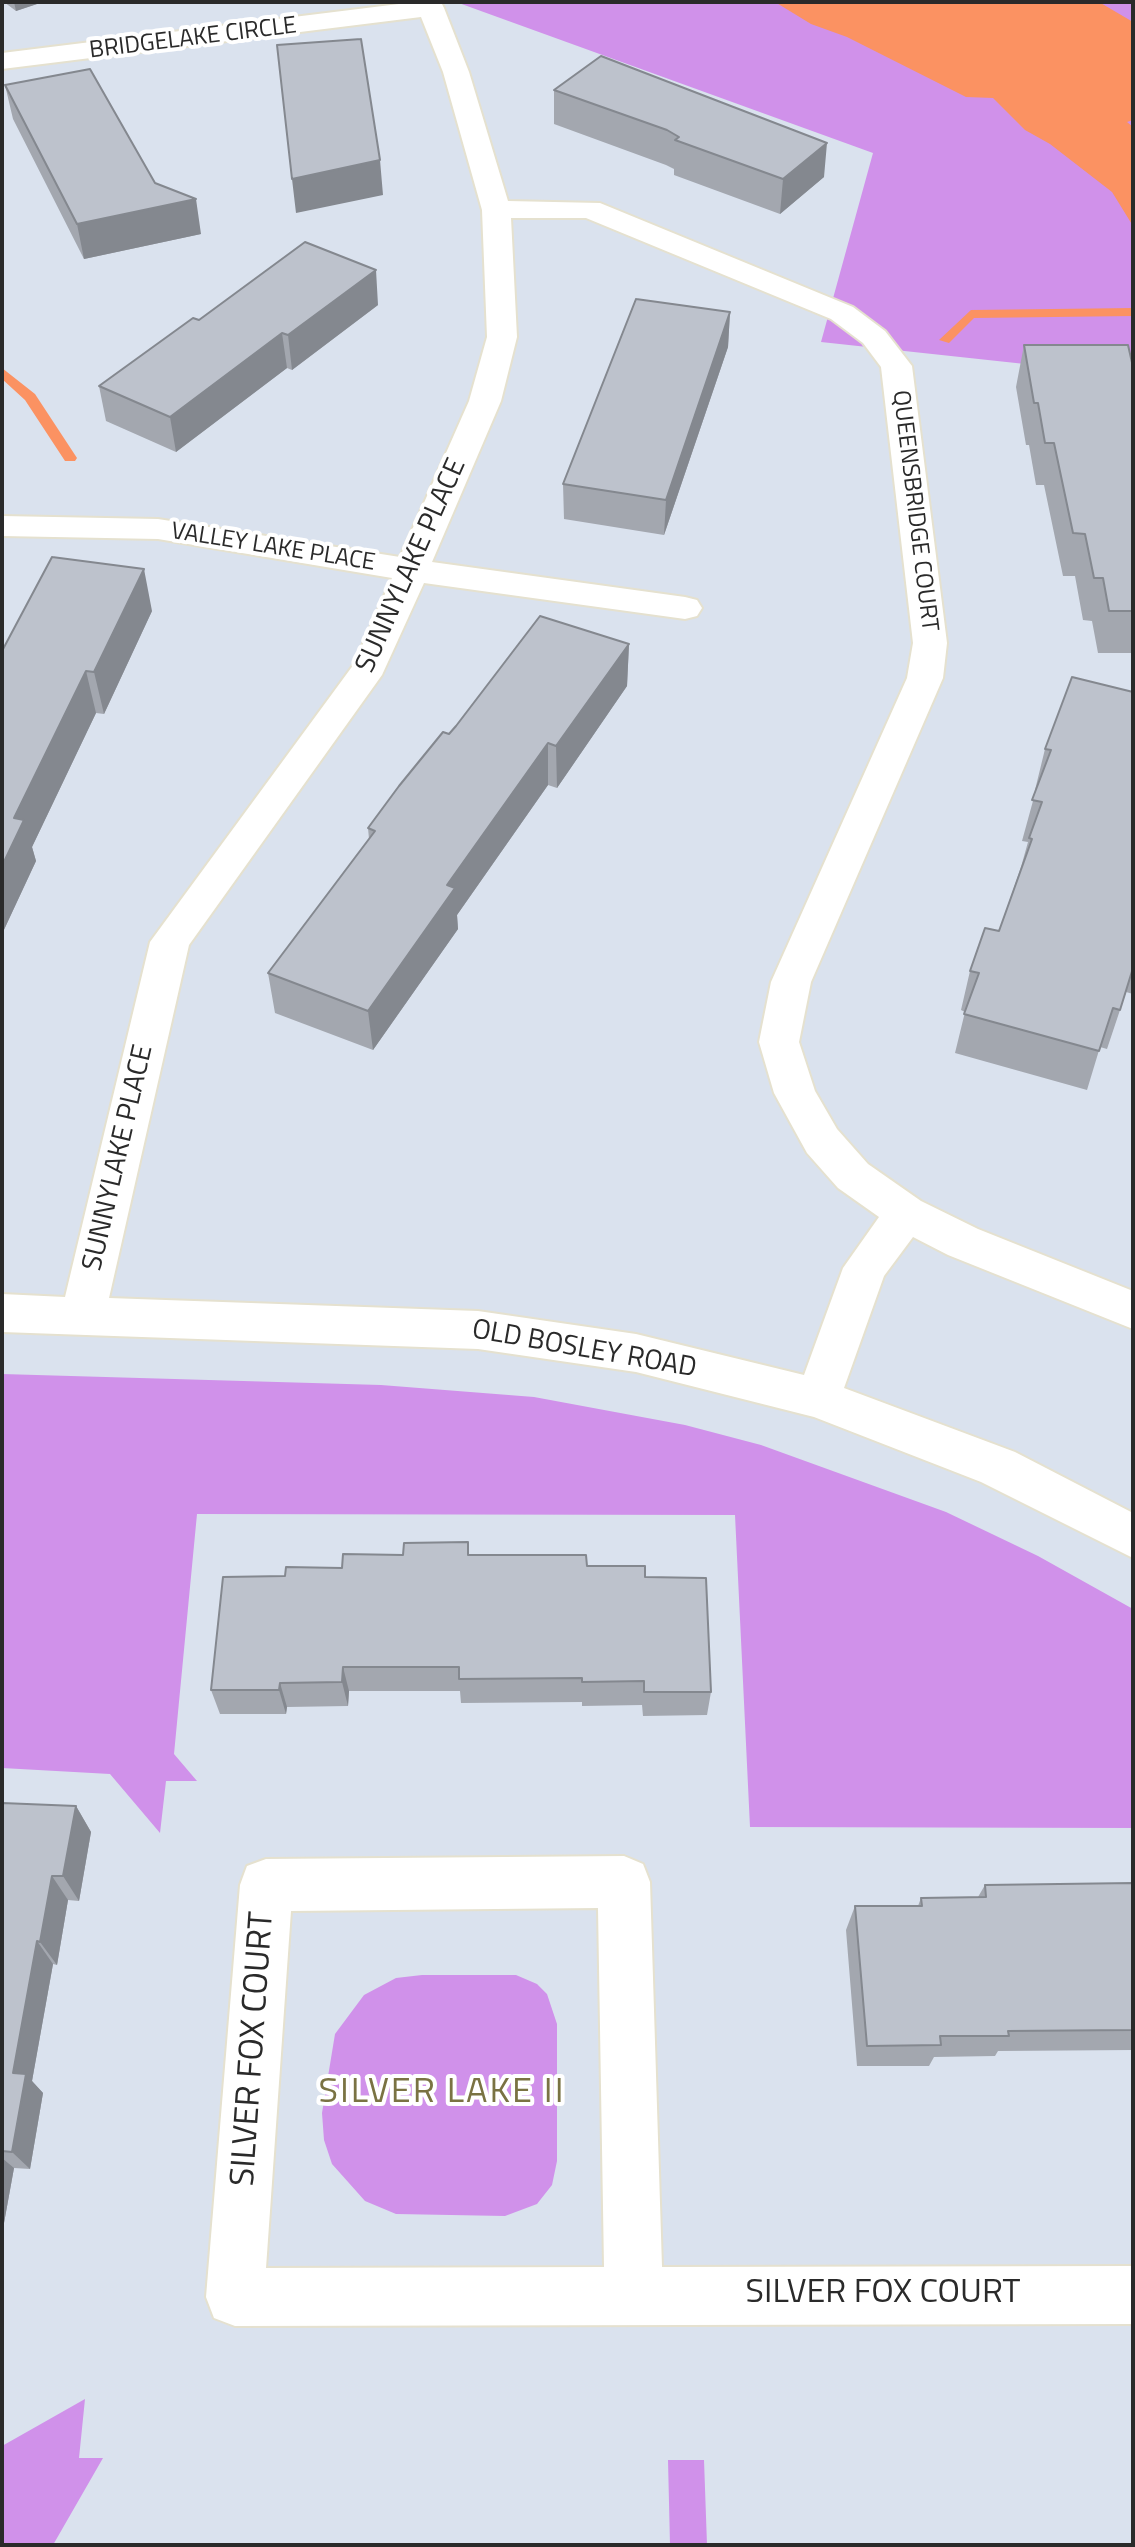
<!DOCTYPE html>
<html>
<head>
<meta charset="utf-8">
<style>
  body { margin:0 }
  #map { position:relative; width:1135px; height:2547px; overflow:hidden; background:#dae2ee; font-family:"Titillium Web",sans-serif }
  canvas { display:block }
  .frame { position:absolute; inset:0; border:4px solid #2a2a2a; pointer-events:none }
</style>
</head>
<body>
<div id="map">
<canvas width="1135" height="2547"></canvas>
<div class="frame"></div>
</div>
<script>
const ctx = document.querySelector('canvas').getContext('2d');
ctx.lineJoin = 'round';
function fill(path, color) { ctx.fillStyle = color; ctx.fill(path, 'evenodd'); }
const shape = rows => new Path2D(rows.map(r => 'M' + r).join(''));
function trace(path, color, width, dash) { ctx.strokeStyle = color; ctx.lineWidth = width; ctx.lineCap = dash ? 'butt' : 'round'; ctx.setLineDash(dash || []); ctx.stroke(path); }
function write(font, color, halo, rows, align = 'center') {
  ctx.font = font + ' "Titillium Web",sans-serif'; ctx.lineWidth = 8; ctx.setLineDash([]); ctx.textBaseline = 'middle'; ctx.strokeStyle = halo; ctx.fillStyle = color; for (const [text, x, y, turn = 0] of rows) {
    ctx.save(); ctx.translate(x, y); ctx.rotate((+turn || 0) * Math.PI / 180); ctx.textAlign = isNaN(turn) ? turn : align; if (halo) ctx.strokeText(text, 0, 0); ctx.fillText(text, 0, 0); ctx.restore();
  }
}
fill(shape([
  [456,2,1133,2,1133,381,1127,375,821,342,873,153],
  [2,1374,381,1385,534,1397,685,1425,761,1445,946,1512,1038,1556,1133,1609,1133,1828,750,1827,735,1515,197,1514,174,1754,197,1781,166,1781,160,1833,110,1774,2,1768],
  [422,1975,516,1975,537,1984,547,1994,557,2024,557,2161,552,2185,537,2204,505,2216,396,2214,365,2201,332,2164,324,2140,322,2113,335,2034,364,1995,396,1978],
  [85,2399,79,2458,103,2458,53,2545,2,2545,2,2446],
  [668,2460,704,2460,707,2545,670,2545]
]), '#d091ea');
fill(shape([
  [775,2,1099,2,1133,22,1133,120,1127,122,1133,127,1133,226,1112,192,1050,144,1025,130,993,98,966,97,847,37,811,24]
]), '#fb9262');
fill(shape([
  [1133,308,1133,316,974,318,949,343,939,340,971,310,1133,308],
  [2,368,35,394,77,458,75,461,65,461,25,400,2,379,2,368]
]), '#fb9262');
const minor = shape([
  [415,2,441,2,444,8,469,72,508,201,600,203,853,307,885,331,912,366,947,643,943,678,811,982,799,1042,815,1091,837,1129,868,1164,921,1201,978,1229,1133,1291,1133,1329,948,1255,913,1237,884,1276,844,1388,1015,1452,1133,1513,1133,1558,981,1482,814,1417,636,1372,478,1349,2,1332,2,1294,65,1297,150,942,354,664,392,578,158,539,2,536,2,516,158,519,400,557,469,401,487,337,482,210,443,72,421,17,2,69,2,53,415,2],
  [511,218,586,218,831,319,863,343,881,367,913,643,907,678,771,982,759,1042,774,1093,807,1153,838,1188,879,1217,843,1268,804,1375,636,1334,478,1311,109,1298,189,945,382,675,424,583,685,619,697,616,702,608,697,600,685,597,432,562,501,401,517,337,511,218],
  [624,1856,643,1864,650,1882,662,2267,1133,2266,1133,2324,235,2326,214,2318,206,2297,240,1885,247,1866,266,1859,624,1856],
  [598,1908,604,2267,266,2268,291,1911,598,1908]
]);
trace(minor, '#e5e1cf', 4);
fill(minor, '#fff');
fill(shape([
  [4,2,43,2,16,11],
  [5,85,155,183,201,234,84,259,13,119],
  [554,90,824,177,780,214,674,175,674,169,666,165,554,124],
  [378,305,292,370,287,368,176,452,106,421,99,386,199,320],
  [730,312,728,347,664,535,564,519,563,484],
  [1024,345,1133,367,1133,653,1098,653,1092,621,1083,620,1075,576,1063,576,1044,485,1036,485,1029,445,1026,445,1016,387],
  [152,611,104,714,96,713,32,847,36,861,2,934,2,651],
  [629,644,627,686,557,788,548,785,457,915,458,929,373,1050,275,1013,268,973,369,839,368,828,456,726],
  [1133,692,1133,994,1126,992,1107,1049,1100,1047,1087,1090,955,1053,965,1012,961,1010,970,971,999,931,1021,867,1028,842,1022,841,1036,790,1035,790,1045,749],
  [468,1542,469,1555,587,1566,645,1577,711,1692,707,1715,643,1716,642,1705,582,1706,582,1702,461,1703,460,1691,349,1691,348,1706,287,1707,286,1714,220,1714,211,1690,342,1568],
  [2,1803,76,1806,91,1832,79,1901,68,1900,57,1965,53,1964,32,2081,43,2093,30,2169,14,2168,2,2234],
  [1133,1883,1133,2050,998,2051,995,2056,934,2057,929,2066,857,2066,846,1930,855,1906,918,1906,921,1898,978,1897,985,1885]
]), '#a3a7af');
fill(shape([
  [14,2,43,2,16,11],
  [827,143,824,177,780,214,783,179],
  [380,160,383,195,296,213,292,179],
  [196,199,201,234,84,259,77,224],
  [376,270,378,305,292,370,288,335],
  [730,312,728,347,664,535,666,500],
  [282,333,287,368,176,452,170,417],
  [144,569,152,611,104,714,94,672],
  [629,644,627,686,557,788,556,746],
  [86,671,96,713,32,847,36,861,2,934,2,866,14,818],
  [548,743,548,785,457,915,458,929,373,1050,368,1011,447,885],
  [343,1667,349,1691,348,1706,342,1682],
  [280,1683,287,1707,286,1714,279,1690],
  [76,1806,91,1832,79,1901,63,1876],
  [52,1876,68,1900,57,1965,40,1942],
  [37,1941,53,1964,32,2081,43,2093,30,2169,12,2152,13,2073],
  [2,2158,14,2168,2,2234]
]), '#84888f');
const building = shape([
  [361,39,380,160,292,179,277,45,361,39],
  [601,56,827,143,783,179,675,140,679,137,667,130,554,90,601,56],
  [90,69,155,183,196,199,77,224,5,85,90,69],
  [305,242,376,270,288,335,282,333,170,417,99,386,193,318,199,320,305,242],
  [636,299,730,312,666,500,563,484,636,299],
  [1024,345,1128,345,1133,367,1133,611,1109,611,1103,578,1094,578,1085,534,1073,533,1054,443,1045,443,1038,403,1034,403,1024,345],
  [52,557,144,569,94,672,86,671,14,818,24,820,2,866,2,651,52,557],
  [540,616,629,644,556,746,548,743,447,885,455,888,368,1011,268,973,375,831,368,828,399,786,443,732,449,734,456,726,540,616],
  [1072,677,1133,692,1133,968,1120,1010,1113,1008,1099,1051,964,1014,979,973,970,971,985,928,999,931,1032,839,1029,838,1042,802,1032,800,1051,750,1045,749,1072,677],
  [468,1542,468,1555,586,1555,587,1566,645,1566,645,1577,706,1578,711,1692,644,1692,644,1681,582,1682,582,1678,459,1679,459,1667,343,1667,342,1682,280,1683,279,1690,211,1690,223,1577,285,1576,286,1567,342,1568,343,1554,403,1555,404,1543,468,1542],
  [2,1803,76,1806,63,1876,52,1876,40,1942,37,1941,13,2073,26,2074,12,2152,2,2151,2,1803],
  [1133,1883,1133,2030,1008,2031,1009,2036,940,2036,941,2045,867,2046,855,1906,922,1906,921,1898,986,1897,985,1885,1133,1883]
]);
fill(building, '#bdc2cc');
trace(building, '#84888f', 2);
write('24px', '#2a2a2a', '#fff', [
  ["BRIDGELAKE CIRCLE",193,39,-7],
  ["QUEENSBRIDGE COURT",914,511,83],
  ["VALLEY LAKE PLACE",273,548,9]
]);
write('28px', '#2a2a2a', '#fff', [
  ["SUNNYLAKE PLACE",412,566,-66],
  ["SUNNYLAKE PLACE",119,1158,-77],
  ["OLD BOSLEY ROAD",584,1350,10]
]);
write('34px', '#2a2a2a', '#fff', [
  ["SILVER FOX COURT",254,2049,-86],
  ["SILVER FOX COURT",883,2294]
]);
ctx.letterSpacing = '2px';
write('36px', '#7a7343', '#fff', [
  ["SILVER LAKE II",442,2093]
]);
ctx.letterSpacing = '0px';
</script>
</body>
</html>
